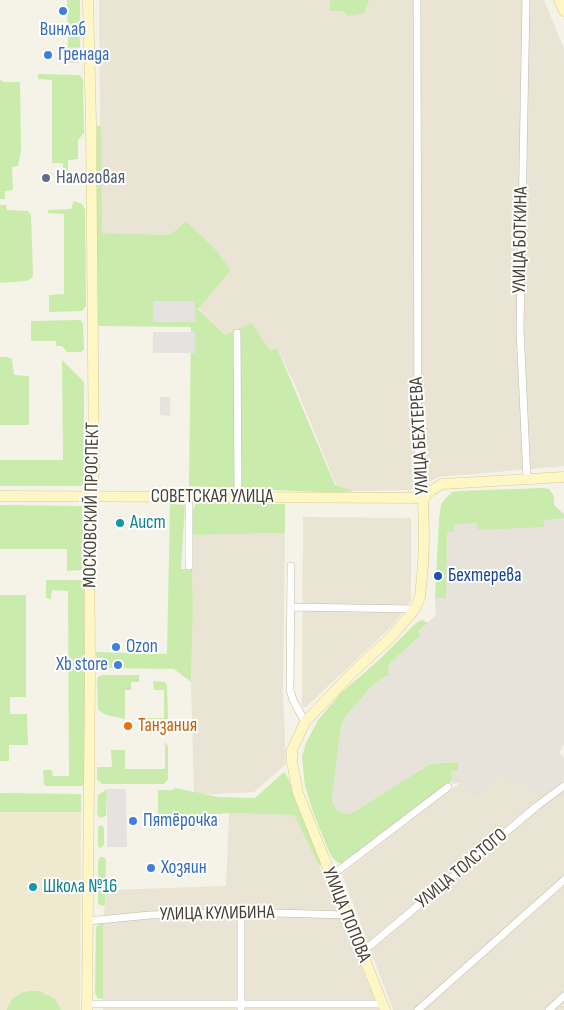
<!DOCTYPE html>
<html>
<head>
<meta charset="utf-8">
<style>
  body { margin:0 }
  canvas { display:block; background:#f5f2e7 }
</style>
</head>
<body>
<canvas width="564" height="1010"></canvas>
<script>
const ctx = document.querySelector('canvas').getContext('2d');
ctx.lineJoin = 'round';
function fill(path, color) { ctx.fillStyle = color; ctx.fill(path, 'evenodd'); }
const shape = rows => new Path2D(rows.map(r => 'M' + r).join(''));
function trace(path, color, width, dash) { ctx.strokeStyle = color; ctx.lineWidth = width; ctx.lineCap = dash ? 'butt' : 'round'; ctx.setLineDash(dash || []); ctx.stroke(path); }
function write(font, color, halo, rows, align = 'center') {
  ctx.font = font + ' "Sofia Sans Condensed",sans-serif'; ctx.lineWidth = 4; ctx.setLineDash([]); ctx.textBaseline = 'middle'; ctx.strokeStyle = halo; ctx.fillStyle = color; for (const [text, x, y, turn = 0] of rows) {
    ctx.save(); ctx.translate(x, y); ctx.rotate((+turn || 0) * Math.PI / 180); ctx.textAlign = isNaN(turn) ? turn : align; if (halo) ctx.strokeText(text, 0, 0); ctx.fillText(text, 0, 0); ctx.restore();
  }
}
fill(shape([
  [99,0,544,0,564,49,564,466,440,477,409,490,355,491,336,485,296,387,277,348,270,352,225,335,198,308,231,270,215,249,186,221,170,235,101,233],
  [303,517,411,518,411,601,392,626,306,707,302,707],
  [285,533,283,691,286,764,254,792,194,795,191,682,193,609,191,535],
  [504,778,521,785,538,795,550,793,564,780,564,1010,393,1010,342,874,460,783,474,800,500,779],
  [229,813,294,815,323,874,379,1010,103,1010,103,925,106,892,108,890,226,886]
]), '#e9e4d4');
fill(shape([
  [564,514,564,744,559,752,564,758,564,780,550,793,544,795,538,795,521,785,504,778,500,779,474,800,460,783,452,784,451,771,458,762,430,764,352,813,345,814,338,811,333,804,332,798,341,727,344,718,372,686,385,676,392,661,421,635,418,631,436,615,435,598,445,598,447,532,453,525,477,523,478,529,544,526,544,520]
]), '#e7e3db');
fill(shape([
  [0,812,81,812,80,1010,0,1010]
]), '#efe9cf');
fill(shape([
  [67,0,80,0,80,47,68,47],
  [330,0,369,0,364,13,348,16,344,11,330,11],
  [38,74,80,75,83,80,84,133,78,140,78,159,68,160,68,175,63,174,63,163,52,163,52,80,38,79],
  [0,79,3,82,20,82,21,150,18,166,12,167,13,190,5,191,5,199,0,199],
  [97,126,101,126,102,233,170,235,186,221,215,249,231,270,198,309,225,335,251,323,270,351,277,348,335,485,355,491,340,493,189,486,191,327,97,326],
  [74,201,82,204,85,209,86,306,82,311,49,312,49,295,64,294,64,214,48,213,48,210,71,209],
  [0,205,6,205,7,210,28,211,31,215,33,274,32,278,26,281,0,283],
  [80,320,83,323,84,350,81,352,67,352,62,346,56,346,56,341,31,341,31,321],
  [0,357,6,357,12,359,14,375,29,376,29,425,0,425],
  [62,360,84,382,84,484,81,486,0,486,0,460,63,460],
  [543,488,549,489,552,493,554,497,554,505,564,514,564,518,544,520,544,527,478,530,476,523,453,525,454,531,447,532,446,598,435,598,439,519,441,504,445,499,452,492,460,491],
  [197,503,285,504,285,533,191,535,193,510,195,505],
  [170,504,185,505,181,569,192,569,193,609,191,682,174,669,104,668,100,667,97,663,96,652,167,654],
  [0,505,82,506,83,519,84,567,82,570,67,571,67,549,0,549],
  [46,580,80,580,85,582,87,783,81,786,46,786,44,784,43,770,52,770,53,776,69,776,68,591,52,590,51,599,46,598],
  [0,595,26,595,26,697,10,697,10,714,27,714,28,745,9,745,9,761,0,761],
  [422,620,428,623,418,631,421,635,392,661,389,666,388,676,385,676,372,686,344,718,341,727,332,798,333,804,338,811,345,814,352,813,430,764,458,762,458,770,451,771,452,781,342,863,338,863,331,856,313,812,305,786,302,757,306,743,318,720,341,693,379,660,416,623],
  [102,675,139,675,139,682,131,682,131,690,125,690,125,719,106,715,98,710,97,680,98,677],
  [153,681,165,682,167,685,168,718,163,722,141,722,141,718,164,718,164,690,154,690],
  [165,742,168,746,168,779,164,784,102,784,97,779,97,767,112,767,111,750,125,750,125,769,165,769],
  [284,772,288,778,322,865,319,866,294,815,229,813,194,816,158,815,158,790,172,790,176,788,218,797,255,798],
  [107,789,106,816,100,818,97,814,98,795],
  [0,793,81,794,81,812,0,812],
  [102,825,104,828,104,845,100,848,98,846,98,827],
  [100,857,104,857,106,861,105,905,104,906,98,904,98,862],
  [103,923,103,999,97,998,95,992,96,928,98,924],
  [30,991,39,991,55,999,61,1010,7,1010,8,1006,13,998,21,993]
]), '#c9ecac');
fill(shape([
  [66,47,80,47,80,63,65,63],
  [153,301,195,301,195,322,153,322],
  [153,332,195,332,195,353,153,353],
  [160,397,170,397,170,416,160,415],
  [107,789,126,789,127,847,107,847]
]), '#e5e3df');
const street = shape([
  [417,0,418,476,423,498],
  [526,0,520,329,527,479],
  [237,333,238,497],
  [189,496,189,566],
  [291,566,290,690,293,700,305,722],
  [291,607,415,609],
  [331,876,448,787],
  [88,921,150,915,241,912,346,915],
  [361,951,372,944,537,806,564,786],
  [87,1004,382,1004],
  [241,1010,241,912],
  [418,1010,564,880],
  [549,1010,564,996]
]);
const secondary = shape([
  [559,0,564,11],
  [0,496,423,498],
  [423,498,432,490,442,484,564,477],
  [87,1010,90,670,89,516,94,470,91,121,88,0],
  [385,1010,298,793,292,762,292,750,305,722,353,672,391,637,415,609,420,597,423,566,424,537,423,498]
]);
trace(street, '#c1bba8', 8);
trace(secondary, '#d8cc93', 11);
trace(street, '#fff', 7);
trace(secondary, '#fff6c6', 10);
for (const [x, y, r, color] of [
  [63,11,5,"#3f7fe0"],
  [48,55,5,"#3f7fe0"],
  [46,178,5,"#5c6f8a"],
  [120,523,5,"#0f9aa8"],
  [438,576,5,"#1a4fb4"],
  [116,647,5,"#3f7fe0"],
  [118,665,5,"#3f7fe0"],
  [128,726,5,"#e8710a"],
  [133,821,5,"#3f7fe0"],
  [151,868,5,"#3f7fe0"],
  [33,887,5,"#0f9aa8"]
]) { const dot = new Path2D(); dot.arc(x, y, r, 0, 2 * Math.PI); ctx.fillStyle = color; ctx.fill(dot); trace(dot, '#fff', 2); }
write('19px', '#366cbe', '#fff', [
  ["Винлаб",63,30,"center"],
  ["Гренада",58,55],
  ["Ozon",126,647],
  ["Xb store",108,665,"right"],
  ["Пятёрочка",143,821],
  ["Хозяин",161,868]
], 'left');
write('19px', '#4e5e75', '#fff', [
  ["Налоговая",56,178]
], 'left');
write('19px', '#484335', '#fff', [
  ["УЛИЦА БОТКИНА",521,240,-89],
  ["УЛИЦА БЕХТЕРЕВА",420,436,-93],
  ["СОВЕТСКАЯ УЛИЦА",212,497],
  ["МОСКОВСКИЙ ПРОСПЕКТ",92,505,-89],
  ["УЛИЦА ТОЛСТОГО",462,869,-40],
  ["УЛИЦА КУЛИБИНА",217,914,-1],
  ["УЛИЦА ПОПОВА",346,915,68]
]);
write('19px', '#0d838f', '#fff', [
  ["Аист",130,523],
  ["Школа №16",43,887]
], 'left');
write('19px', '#164399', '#fff', [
  ["Бехтерева",448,576]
], 'left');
write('19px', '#c56008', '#fff', [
  ["Танзания",138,726]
], 'left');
</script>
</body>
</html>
